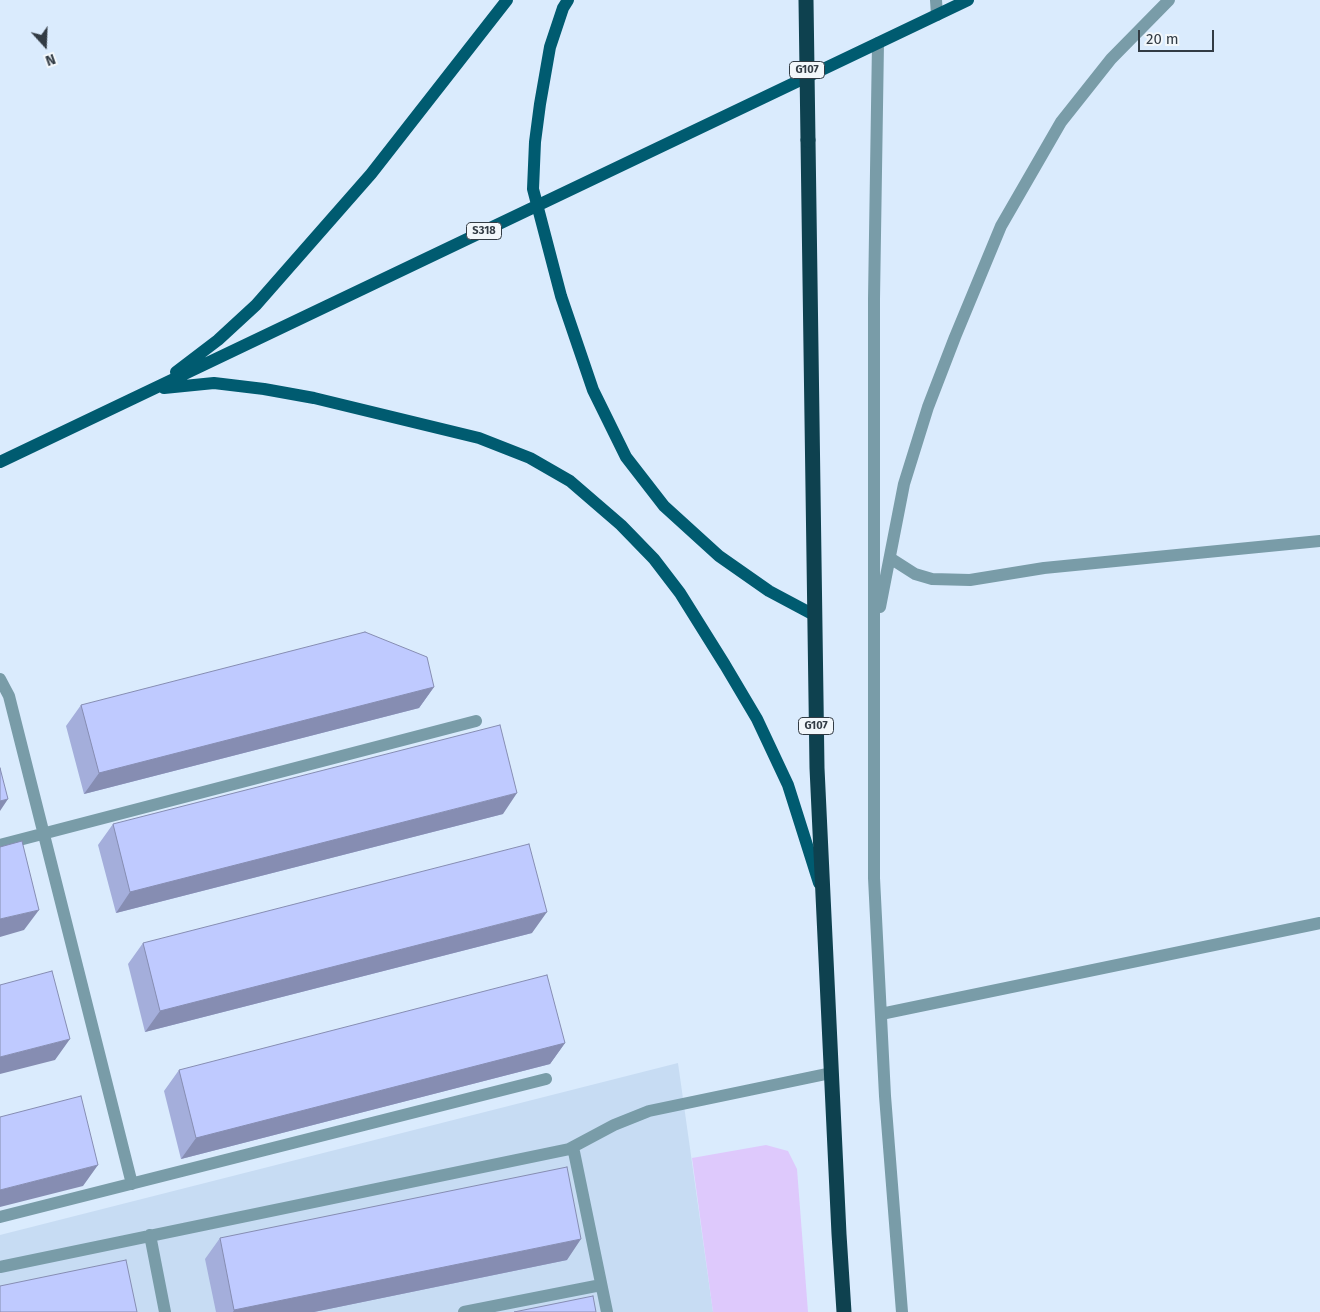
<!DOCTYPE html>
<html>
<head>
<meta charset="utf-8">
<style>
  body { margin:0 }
  #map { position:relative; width:1320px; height:1312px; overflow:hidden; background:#daebfd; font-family:"Fira Sans",sans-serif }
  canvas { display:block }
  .north { position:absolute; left:20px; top:20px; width:50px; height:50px; -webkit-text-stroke:4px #f2f7fb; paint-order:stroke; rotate:160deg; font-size:14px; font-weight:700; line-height:20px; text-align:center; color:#323b44 }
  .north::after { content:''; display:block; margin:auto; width:18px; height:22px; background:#323b44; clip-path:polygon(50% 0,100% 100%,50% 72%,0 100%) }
  .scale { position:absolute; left:1138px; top:30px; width:76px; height:22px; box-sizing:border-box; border:2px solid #323b44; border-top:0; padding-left:6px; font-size:15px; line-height:18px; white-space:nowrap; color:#323b44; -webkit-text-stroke:4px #f2f7fb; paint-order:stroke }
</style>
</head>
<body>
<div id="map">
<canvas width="1320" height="1312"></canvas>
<div class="north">N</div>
<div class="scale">20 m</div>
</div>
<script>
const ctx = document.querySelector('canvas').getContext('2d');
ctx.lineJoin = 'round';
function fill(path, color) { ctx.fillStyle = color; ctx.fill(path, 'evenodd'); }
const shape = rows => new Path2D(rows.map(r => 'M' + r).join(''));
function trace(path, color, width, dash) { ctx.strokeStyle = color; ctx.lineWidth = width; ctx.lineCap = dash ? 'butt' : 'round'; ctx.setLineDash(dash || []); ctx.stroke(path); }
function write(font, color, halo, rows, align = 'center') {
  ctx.font = font + ' "Fira Sans",sans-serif'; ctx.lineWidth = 4; ctx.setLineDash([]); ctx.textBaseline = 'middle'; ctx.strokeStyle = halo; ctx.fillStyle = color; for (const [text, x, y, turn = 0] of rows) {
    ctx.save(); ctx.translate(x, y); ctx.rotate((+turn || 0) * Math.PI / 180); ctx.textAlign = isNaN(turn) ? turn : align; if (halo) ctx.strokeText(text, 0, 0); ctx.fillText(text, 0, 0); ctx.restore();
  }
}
fill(shape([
  [678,1063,713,1312,0,1312,0,1235]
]), '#c7dcf3');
fill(shape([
  [766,1145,788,1151,797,1169,808,1312,713,1312,692,1158]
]), '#dec9fc');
trace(shape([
  [936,0,937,15],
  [878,43,874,299,874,878,885,1096,902,1312],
  [890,558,915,574,932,579,970,580,1044,568,1320,541],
  [880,607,904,484,928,407,955,337,1001,226,1061,122,1111,59,1169,0],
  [0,679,9,696,132,1184],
  [0,845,476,721],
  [881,1014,1320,923],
  [573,1147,607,1312],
  [0,1217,546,1079],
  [150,1235,165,1312],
  [0,1267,569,1149,614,1125,649,1111,831,1073],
  [464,1312,601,1285]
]), '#799ca8', 12);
trace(shape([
  [568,0,563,8,550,47,540,104,535,142,533,189,561,296,593,390,626,457,664,506,719,556,769,591,814,615],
  [176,372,218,340,256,305,371,174,507,0],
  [164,388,214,383,264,389,314,398,479,438,530,458,570,481,621,525,654,559,680,593,725,665,757,719,788,785,819,883],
  [0,462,968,0]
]), '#005b70', 12);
trace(shape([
  [808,140,817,768,839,1234,844,1312]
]), '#0e414f', 15);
trace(shape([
  [806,0,808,140]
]), '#0e414f', 15);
fill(shape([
  [434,687,419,708,84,794,66,726,81,705],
  [503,814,116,913,98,845,113,824],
  [532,933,145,1032,128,964,143,943],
  [565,1043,550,1064,181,1159,164,1091,179,1070],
  [220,1238,567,1260,314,1312,216,1312,205,1259]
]), '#a4aedb');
fill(shape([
  [434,687,419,708,84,794,99,773],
  [517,793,503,814,116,913,130,892],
  [8,799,0,811,0,801],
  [39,910,24,930,0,937,0,919],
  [547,912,532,933,145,1032,160,1011],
  [70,1039,55,1060,0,1074,0,1057],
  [565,1043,550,1064,181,1159,196,1138],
  [98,1165,83,1186,0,1207,0,1190],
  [581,1239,567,1260,314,1312,233,1312,234,1310]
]), '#868db2');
const building = shape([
  [365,632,427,657,434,687,99,773,81,705,365,632],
  [500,725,517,793,130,892,113,824,500,725],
  [0,768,8,799,0,801,0,768],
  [22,841,39,910,0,919,0,847,22,841],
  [529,844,547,912,160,1011,143,943,529,844],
  [52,971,70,1039,0,1057,0,985,52,971],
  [547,975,565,1043,196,1138,179,1070,547,975],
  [81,1096,98,1165,0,1190,0,1117,81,1096],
  [567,1167,581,1239,234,1310,220,1238,567,1167],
  [126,1260,137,1312,0,1312,0,1286,126,1260],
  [593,1296,596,1312,514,1312,593,1296]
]);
fill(building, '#bfcaff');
trace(building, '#868db2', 1);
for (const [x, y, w] of [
  [807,70,35],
  [484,231,35],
  [816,726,35]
]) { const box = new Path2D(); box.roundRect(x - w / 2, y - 8.5, w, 17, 4); ctx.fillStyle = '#f2f7fb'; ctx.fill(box); trace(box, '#323b44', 1); }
write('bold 11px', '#323b44', null, [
  ["G107",807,70],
  ["S318",484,231],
  ["G107",816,726]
]);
</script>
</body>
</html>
